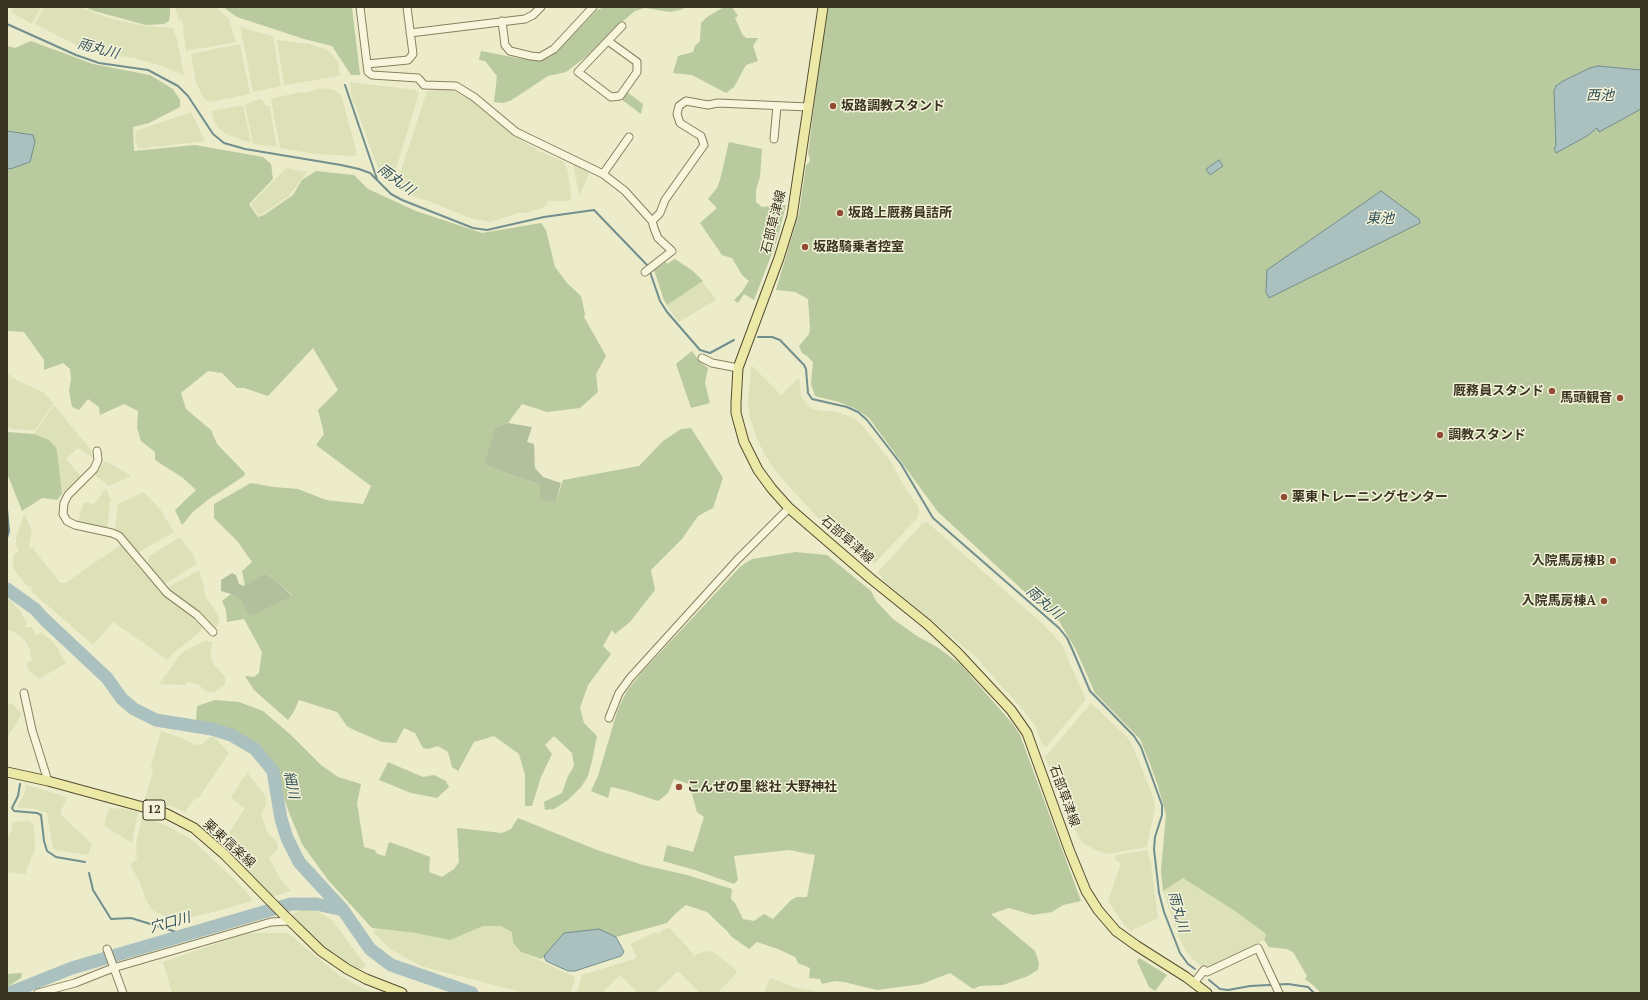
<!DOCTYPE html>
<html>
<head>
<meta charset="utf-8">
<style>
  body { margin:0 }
  #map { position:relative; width:1648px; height:1000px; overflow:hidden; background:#ecebca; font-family:"PT Serif",serif }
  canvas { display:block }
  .frame { position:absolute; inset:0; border:8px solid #3a3422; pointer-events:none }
</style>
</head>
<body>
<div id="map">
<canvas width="1648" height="1000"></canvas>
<div class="frame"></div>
</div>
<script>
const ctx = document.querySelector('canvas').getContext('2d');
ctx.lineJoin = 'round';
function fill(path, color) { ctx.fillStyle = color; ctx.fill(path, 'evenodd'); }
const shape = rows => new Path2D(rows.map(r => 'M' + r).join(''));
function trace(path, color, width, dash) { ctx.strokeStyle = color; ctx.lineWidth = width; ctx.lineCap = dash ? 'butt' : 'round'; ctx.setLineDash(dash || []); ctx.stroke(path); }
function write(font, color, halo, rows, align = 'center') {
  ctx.font = font + ' "PT Serif","Noto Sans JP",serif'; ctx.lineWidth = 3; ctx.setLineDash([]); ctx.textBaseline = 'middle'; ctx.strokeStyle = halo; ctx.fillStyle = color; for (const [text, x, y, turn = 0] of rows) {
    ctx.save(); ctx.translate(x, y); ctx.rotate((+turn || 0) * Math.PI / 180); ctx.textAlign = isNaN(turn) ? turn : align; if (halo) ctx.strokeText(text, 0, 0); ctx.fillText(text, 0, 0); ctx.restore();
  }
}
fill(shape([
  [13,7,41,7,32,24,11,12],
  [44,7,81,7,105,17,144,26,173,28,177,39,184,74,182,75,163,66,134,58,90,52,35,24],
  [175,7,216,7,229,19,236,42,186,51,182,19,179,20],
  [240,26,249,30,273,36,281,86,253,92],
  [277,40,308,44,326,49,333,55,338,62,340,76,284,85],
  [240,44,250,94,209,102,205,100,196,83,191,54],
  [350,82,415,90,419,93,392,182,387,181,382,176,378,169,358,112,352,99],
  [322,88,334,90,340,94,342,98,357,154,355,156,316,154,280,148,271,99,300,92,304,93],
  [449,89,469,99,514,136,539,151,564,162,567,169,571,193,570,201,548,201,547,204,544,207,526,213,518,213,490,222,470,218,431,202,412,196,404,190,397,183,427,91],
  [261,99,266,106,269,105,277,147,253,144,245,104],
  [243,105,251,143,228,135,219,129,214,121,212,111],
  [191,112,205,141,138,149,135,141,136,131],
  [577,163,590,172,580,194,579,194,573,164],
  [286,168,307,172,289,196,259,216,251,204],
  [702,282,716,299,714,301,679,322,666,305],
  [751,365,781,395,799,378,801,396,810,408,822,411,833,411,852,417,863,426,891,462,902,483,919,508,918,517,874,564,816,516,777,473,765,455,757,439,750,418,748,403],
  [7,373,16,380,43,392,54,403,35,430,10,429,7,425],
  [54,405,90,449,93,458,78,448,66,459,81,476,62,494,57,450,55,446,49,440,34,434],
  [104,462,107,462,131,476,109,486,94,474],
  [106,488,111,501,109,502,110,508,107,528,78,523,84,502,92,504,96,502],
  [144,492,160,509,174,532,137,553,125,536,115,530,118,504],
  [24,514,32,530,29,545,29,548,32,547,60,583,65,583,122,544,141,570,164,593,202,626,200,632,172,654,168,660,113,622,93,645,31,591,32,587,26,585,13,568,14,554,19,551,16,545,16,538],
  [927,522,1045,626,1062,645,1085,698,1085,701,1046,747,1042,744,1035,725,1024,711,975,656,885,582,878,572,922,524],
  [180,537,193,554,197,564,163,585,148,566,149,556],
  [199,570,204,586,205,596,219,616,218,625,214,628,199,613,167,588],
  [7,599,11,601,19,610,26,621,27,625,24,627,31,627,35,632,36,636,41,632,54,643,66,663,39,679,30,672,26,663,32,660,30,655,31,653,26,642,15,632,7,630],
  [204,641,213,642,210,653,211,658,214,665,225,677,225,685,214,692,208,692,197,684,190,682,187,682,185,685,159,684,178,658,183,652],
  [7,703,12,704,22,714,7,738],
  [1091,703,1128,738,1134,749,1152,794,1155,808,1147,846,1143,848,1106,854,1085,845,1078,837,1045,757],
  [161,731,182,738,195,745,202,744,210,737,214,737,229,753,198,799,196,797,185,812,170,805,164,808,144,801,153,772,151,767],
  [247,772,266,797,266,805,261,814,267,832,277,842,278,846,276,851,269,858,281,880,291,891,272,897,232,857,236,851,224,841,245,808,234,801,231,797],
  [26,785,67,797,60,814,92,844,88,855,56,850,53,848,47,813,36,809,17,807,25,793],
  [110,808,125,809,138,812,132,843,104,826,106,816],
  [142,816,169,827,191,839,237,882,253,900,246,903,182,920,173,919,153,911,146,900,139,880,130,865,137,859,136,845],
  [29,821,34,825,35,849,25,874,7,872,7,838,12,830,12,822],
  [1147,850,1151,864,1158,918,1131,931,1125,926,1108,901,1121,863,1115,860,1116,855],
  [1183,877,1235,911,1266,934,1264,940,1206,969,1194,960,1188,954,1179,938,1163,891],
  [301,910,315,910,333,921,366,966,361,969,355,968,318,943,294,919,292,915],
  [483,926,501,926,512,932,513,943,521,952,575,977,571,993,525,993,421,966,390,949,374,933,375,929,416,933,450,939],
  [669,928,693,953,693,956,705,951,713,952,737,971,736,974,717,993,700,993,678,971,655,993,638,993,620,975,602,993,577,993,582,975,634,959,637,957,630,944,656,932,659,934,662,930],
  [247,933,288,933,339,975,362,988,374,993,172,993,163,962],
  [770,978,797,988,823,993,764,993]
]), '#dde1b8');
fill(shape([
  [85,7,170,7,170,13,169,21,164,24,146,25,94,11],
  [223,7,299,7,301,8,352,7,360,75,351,75,332,46,304,39,237,17],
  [605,7,687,7,680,10,670,12,645,8,635,11,618,25,587,56,566,72,548,76,510,101,502,103,494,102,497,76,485,61,479,60,481,51,517,58,541,60,550,57,558,50,597,10],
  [724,7,732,7,738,16,735,18,742,34,746,38,758,38,753,46,758,61,746,65,734,87,726,93,692,75,673,73,678,56,693,52,695,46,700,41,701,23,707,17],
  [828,7,1641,7,1641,993,1321,993,1314,986,1305,979,1307,976,1293,952,1287,949,1269,947,1264,940,1266,934,1235,911,1183,878,1163,891,1161,870,1166,815,1158,786,1149,761,1140,739,1095,693,1076,650,1059,621,1039,605,938,512,869,418,856,409,839,402,815,396,811,384,813,362,807,356,802,353,799,346,809,334,810,328,808,299,795,292,776,290,799,213,806,165,809,163,810,158,808,154,823,35],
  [31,41,93,64,150,75,173,89,180,100,180,107,149,123,133,127,134,151,195,145,263,157,271,164,273,179,249,204,258,217,264,215,293,195,302,180,316,171,354,175,368,189,416,211,482,233,541,223,546,230,555,267,567,283,581,296,585,314,584,317,606,356,596,374,598,392,580,408,547,412,522,404,508,423,501,425,484,465,541,485,556,502,563,480,639,466,663,441,681,429,691,428,723,478,713,508,698,516,682,539,651,570,655,590,630,622,615,634,612,630,603,646,611,654,588,685,580,708,584,723,597,736,592,761,588,776,581,787,568,800,554,809,545,810,544,802,562,793,568,776,574,766,572,753,554,736,545,745,552,754,541,777,532,806,525,806,525,775,519,754,494,736,474,742,458,771,452,767,448,752,438,746,428,749,423,748,415,733,404,728,396,743,382,742,352,729,347,726,337,712,299,700,293,713,288,720,254,690,245,676,254,677,259,673,262,652,244,619,227,622,226,610,222,601,231,594,242,602,292,595,280,584,265,573,245,586,242,571,252,562,238,542,214,518,214,504,251,483,273,487,298,489,326,500,363,504,371,486,316,445,324,434,318,410,338,390,313,348,268,396,244,388,237,388,222,373,208,371,181,393,186,409,211,430,217,444,245,473,244,476,209,499,193,512,182,525,175,510,196,490,183,478,155,460,155,452,141,441,137,428,138,411,124,404,100,415,99,407,88,399,79,410,72,407,69,391,71,379,70,369,63,363,44,370,44,360,24,332,7,331,7,168,10,169,33,135,7,131,7,46,15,48],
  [627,92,643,104,641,114,621,99],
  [729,142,762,149,760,177,756,189,756,202,762,207,786,205,776,243,754,300,744,294,738,303,734,300,741,293,749,281,742,275,732,258,722,255,700,223,717,208,708,199,717,188,720,180],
  [675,259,693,271,703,281,667,305,664,300,654,270,666,262,667,264],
  [692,351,700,362,708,368,705,383,710,403,691,408,676,364],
  [7,432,34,434,49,440,55,446,57,450,62,494,57,500,42,498,22,511,7,473],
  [796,552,827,555,871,591,876,601,893,619,917,636,937,647,960,664,1012,723,1020,735,1081,901,1063,905,1052,912,1033,915,1009,908,991,914,1035,951,1039,963,1038,970,1028,976,1003,985,980,986,973,989,950,973,922,984,877,990,844,982,835,981,822,984,820,979,809,978,810,968,798,963,795,957,778,949,757,942,749,949,732,937,726,930,707,912,686,905,675,914,667,923,616,937,599,929,541,959,521,952,513,943,512,932,501,926,483,926,450,940,416,933,372,928,328,880,302,844,288,810,274,765,264,750,254,743,224,728,196,721,197,706,215,700,239,702,263,711,291,735,321,765,338,777,361,784,357,803,364,847,375,850,377,854,385,856,389,842,412,850,430,857,429,872,442,877,454,869,459,862,457,828,502,833,511,829,518,818,597,850,643,865,687,875,732,889,731,899,735,903,743,919,754,921,764,914,773,919,791,900,797,897,807,897,815,855,789,850,734,856,738,880,734,884,695,870,663,861,667,845,693,852,704,817,697,812,689,784,674,779,668,793,658,801,628,791,611,787,608,798,591,791,598,776,618,709,627,691,642,672,741,566,752,559],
  [388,762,423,777,434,775,446,781,449,787,437,798,411,793,379,780],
  [1139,958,1167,975,1155,991,1149,987,1137,961],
  [22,973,21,978,7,987,7,974]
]), '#b9ca9e');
fill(shape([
  [508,423,532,427,527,442,534,444,535,468,543,477,561,483,556,502,539,499,541,485,484,465,495,429,501,425],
  [232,573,236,575,239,584,244,586,265,573,280,584,292,596,250,616,242,602,231,594,221,591,221,580]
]), '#b2c09d');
const water = shape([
  [1598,66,1641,70,1641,109,1599,132,1597,128,1587,136,1556,153,1554,148,1556,146,1554,91,1556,86,1563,81,1590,68,1598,66],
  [7,131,33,135,35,142,30,162,10,169,7,168,7,131],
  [1219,160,1223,166,1210,175,1206,169,1219,160],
  [1381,191,1419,219,1420,223,1269,298,1266,292,1267,270,1381,191],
  [599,929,616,937,624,952,621,956,575,971,568,971,546,961,544,956,564,933,599,929]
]);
fill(water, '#aac1c0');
trace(water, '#718f8f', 1);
trace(shape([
  [7,24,76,55,99,63,148,70,178,86,188,96,213,134,224,143,245,149,341,165,359,169,370,173,391,194,402,200,473,228,487,230,544,217,594,210,648,266,660,301,667,312,700,350,710,353,734,340],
  [345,85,377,179],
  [758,337,772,337,780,340,804,365,806,369,808,393,812,399,847,407,858,412,867,420,901,464,933,518,1059,628,1067,638,1073,651,1090,691,1134,736,1141,747,1162,805,1162,815,1155,837,1154,849,1159,893,1164,912,1180,953,1188,964,1195,969],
  [7,509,9,531,7,538],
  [20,784,18,796,12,808,14,811,37,813,41,815,44,841,47,851,56,857,85,862],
  [89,873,93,890,111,919,131,918,186,935],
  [1209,980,1220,989,1228,990,1250,986,1288,984,1308,987,1314,993]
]), '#718f8f', 2);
trace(shape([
  [7,589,35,609,44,619,107,678,122,699,134,709,156,720,212,729,231,735,255,749,273,771,281,819,287,838,299,862,343,910,370,949,391,965,472,993],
  [9,993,72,968,291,904,316,904,343,910]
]), '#aac1c0', 13);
const minor = shape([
  [360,7,368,72,372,75,418,78,424,85,456,86,474,97,516,132,603,174,625,191,652,221,654,228,658,238,672,251,645,272],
  [502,21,505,45,510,51,531,56,540,57,554,49,593,7],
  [410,33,525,19,533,15,541,7],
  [608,41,637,62,637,72,620,96,611,97,578,72,622,26],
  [367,64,408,60,413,54,407,7],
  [774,139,777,106],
  [603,174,629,137],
  [652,221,660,213,665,200,704,145,701,136,680,123,677,114,679,106,686,101,708,105,718,103,808,107],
  [702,358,712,363,738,368],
  [97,451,98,460,94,469,68,495,64,503,63,514,67,521,75,525,112,533,119,536,167,593,197,615,213,632],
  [24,693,32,730,48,781],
  [609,718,619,693,630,678,738,559,789,508],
  [107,949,123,993],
  [1194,983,1204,970,1207,972,1258,948,1279,993],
  [38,993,75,983,113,968,271,922,289,921]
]);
const major = shape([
  [823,7,792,216,779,258,738,368,736,403,736,413,744,442,758,470,772,489,789,508,870,578,927,624,957,652,1011,710,1027,733,1070,852,1086,891,1098,910,1116,931,1137,946,1186,977,1207,993],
  [7,772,48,781,165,813,194,828,224,854,284,915,321,951,347,969,366,979,402,993]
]);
trace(minor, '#88805f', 9);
trace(major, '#564d33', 11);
trace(minor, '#f7f6dd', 7);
trace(major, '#ece8a6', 9);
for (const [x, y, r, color] of [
  [833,106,4,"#934c33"],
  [840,213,4,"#934c33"],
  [805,247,4,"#934c33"],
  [1552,391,4,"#934c33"],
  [1620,398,4,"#934c33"],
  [1440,435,4,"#934c33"],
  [1284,497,4,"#934c33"],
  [1613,561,4,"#934c33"],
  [1604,601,4,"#934c33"],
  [679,787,4,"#934c33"]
]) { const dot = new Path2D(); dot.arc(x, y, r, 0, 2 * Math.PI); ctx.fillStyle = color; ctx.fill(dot); trace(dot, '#f4f3d9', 1.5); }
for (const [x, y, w] of [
  [154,810,22]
]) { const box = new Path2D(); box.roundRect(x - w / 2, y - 10, w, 20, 3); ctx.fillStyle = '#f4f3d9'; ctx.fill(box); trace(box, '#3a3422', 1); }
write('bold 12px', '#3a3422', null, [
  ["12",154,810]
]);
write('bold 13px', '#3a3422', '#f4f3d9', [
  ["坂路調教スタンド",841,106],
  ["坂路上厩務員詰所",848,213],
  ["坂路騎乗者控室",813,247],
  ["厩務員スタンド",1544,391,"right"],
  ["馬頭観音",1612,398,"right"],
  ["調教スタンド",1448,435],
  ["栗東トレーニングセンター",1292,497],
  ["入院馬房棟B",1605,561,"right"],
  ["入院馬房棟A",1596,601,"right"],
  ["こんぜの里 総社 大野神社",687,787]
], 'left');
write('13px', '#3a3422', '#f4f3d9', [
  ["石部草津線",774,222,-76],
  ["石部草津線",847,540,41],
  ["石部草津線",1064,796,70],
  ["栗東信楽線",229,844,42]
]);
write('italic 14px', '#325158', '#f4f3d9', [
  ["雨丸川",98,49,15],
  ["西池",1600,96],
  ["雨丸川",396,180,36],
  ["東池",1380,219],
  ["雨丸川",1044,603,41],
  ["細川",291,785,78],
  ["雨丸川",1178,912,74],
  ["穴口川",170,923,-16]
]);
</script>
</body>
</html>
